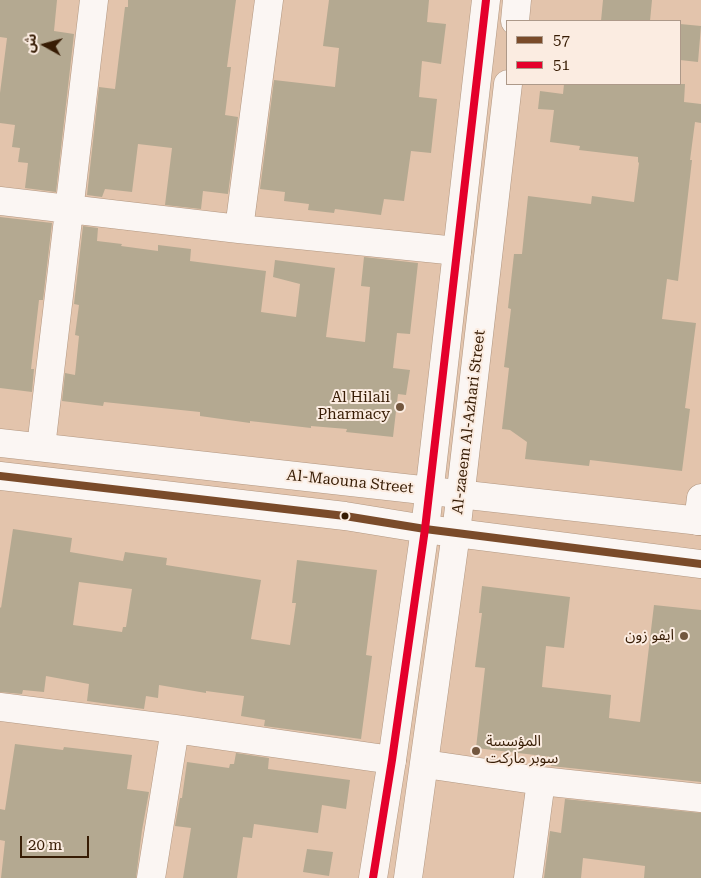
<!DOCTYPE html>
<html>
<head>
<meta charset="utf-8">
<style>
  body { margin:0 }
  #map { position:relative; width:701px; height:878px; overflow:hidden; background:#e3c4ac; font-family:"Roboto Serif","Noto Sans Arabic",serif }
  canvas { display:block }
  .legend { position:absolute; left:506px; top:20px; width:175px; height:65px; box-sizing:border-box; background:#fbece1; border:1px solid #ad9989; margin:0; padding:6px 9px; list-style:none; font-size:15px; color:#371c04 }
  .legend li { display:flex; align-items:center; gap:10px; height:25px }
  .legend b { width:25px; border:1px solid #ad9989 }
  .north { position:absolute; left:20px; top:20px; width:50px; height:50px; -webkit-text-stroke:4px #fbece1; paint-order:stroke; rotate:277deg; font-size:14px; font-weight:700; line-height:20px; text-align:center; color:#371c04 }
  .north::after { content:''; display:block; margin:auto; width:18px; height:22px; background:#371c04; clip-path:polygon(50% 0,100% 100%,50% 72%,0 100%) }
  .scale { position:absolute; left:20px; top:836px; width:69px; height:22px; box-sizing:border-box; border:2px solid #371c04; border-top:0; padding-left:6px; font-size:15px; line-height:18px; white-space:nowrap; color:#371c04; -webkit-text-stroke:4px #fbece1; paint-order:stroke }
</style>
</head>
<body>
<div id="map">
<canvas width="701" height="878"></canvas>
<ul class="legend">
<li><b style="height:6px;background:#7a4b2a"></b>57</li>
<li><b style="height:6px;background:#e4002b"></b>51</li>
</ul>
<div class="north">ش</div>
<div class="scale">20 m</div>
</div>
<script>
const ctx = document.querySelector('canvas').getContext('2d');
ctx.lineJoin = 'round';
function fill(path, color) { ctx.fillStyle = color; ctx.fill(path, 'evenodd'); }
const shape = rows => new Path2D(rows.map(r => 'M' + r).join(''));
function trace(path, color, width, dash) { ctx.strokeStyle = color; ctx.lineWidth = width; ctx.lineCap = dash ? 'butt' : 'round'; ctx.setLineDash(dash || []); ctx.stroke(path); }
function write(font, color, halo, rows, align = 'center') {
  ctx.font = font + ' "Roboto Serif","Noto Sans Arabic",serif'; ctx.lineWidth = 4; ctx.setLineDash([]); ctx.textBaseline = 'middle'; ctx.strokeStyle = halo; ctx.fillStyle = color; for (const [text, x, y, turn = 0] of rows) {
    ctx.save(); ctx.translate(x, y); ctx.rotate((+turn || 0) * Math.PI / 180); ctx.textAlign = isNaN(turn) ? turn : align; if (halo) ctx.strokeText(text, 0, 0); ctx.fillText(text, 0, 0); ctx.restore();
  }
}
fill(shape([
  [0,0,57,0,54,31,74,34,56,192,25,188,28,163,18,162,20,148,12,147,15,125,0,123,0,93,7,38,0,37],
  [128,0,236,0,227,67,231,67,225,115,238,117,228,194,203,191,201,209,165,205,172,148,138,144,132,192,105,189,102,197,87,195,99,87,115,89,125,7,128,7],
  [329,0,429,0,427,22,446,24,441,64,422,61,419,97,437,99,431,153,411,151,404,201,384,199,381,215,335,209,334,213,308,210,309,204,284,201,285,192,260,189,274,80,335,87,339,48,323,46],
  [603,0,652,0,650,21,601,21],
  [680,24,701,26,698,62,680,60],
  [564,84,685,84,684,102,701,104,701,123,695,122,690,160,692,160,678,281,667,279,662,319,696,323,685,408,690,409,682,471,590,460,589,466,525,459,527,442,510,430,502,429,509,368,504,367,511,309,508,308,514,254,522,254,528,196,591,204,592,196,634,202,639,163,638,162,638,157,579,150,580,146,550,142,554,110,538,109,540,91,563,94],
  [0,217,52,223,43,300,39,300,31,369,34,369,32,392,0,388],
  [83,226,98,228,97,241,122,244,121,246,158,251,158,245,191,249,190,261,266,271,261,312,296,317,300,284,273,277,275,260,335,268,326,337,365,342,370,287,361,286,364,257,418,263,410,334,397,333,393,368,410,370,406,395,398,394,393,437,346,432,347,429,311,426,311,428,250,421,250,423,200,416,200,412,104,402,103,406,62,401,65,373,75,375,79,336,75,335,79,305,74,304],
  [13,529,72,538,70,552,123,561,125,552,167,558,166,565,261,580,251,639,290,645,296,603,292,603,297,560,377,570,366,655,372,656,361,739,264,726,265,720,241,716,244,696,206,691,206,693,159,685,158,698,146,696,144,709,87,701,89,684,46,676,44,692,23,690,22,694,0,692,0,607,1,608],
  [79,582,132,589,126,627,123,627,122,632,73,625],
  [482,586,570,597,564,648,546,646,542,687,611,695,609,718,640,722,654,605,701,610,701,782,551,766,552,757,476,748,485,668,475,667,482,613,479,613],
  [15,744,63,750,64,747,132,755,127,789,149,792,142,830,136,878,1,878,5,841,0,840,0,809,5,810],
  [236,753,269,758,268,769,350,780,346,809,322,805,318,833,254,824,252,838,243,837,237,878,183,878,191,828,175,826,180,798,182,798,187,762,229,768,230,764,234,764],
  [565,799,701,813,701,878,644,878,645,866,583,858,581,878,544,878,550,831,561,833],
  [307,849,333,852,329,876,303,872]
]), '#b4a991');
const minor = shape([
  [0,201,239,229,457,251],
  [239,229,269,0],
  [41,447,94,0],
  [698,521,701,498],
  [0,707,175,729,392,760],
  [425,764,541,781,701,798],
  [151,878,175,729],
  [528,878,541,781]
]);
const major = shape([
  [515,21,517,0],
  [373,878,392,760,425,529,486,0],
  [408,878,456,533,508,84]
]);
const highway = shape([
  [0,443,701,521],
  [0,476,345,516,425,529,701,564]
]);
trace(minor, '#b29781', 29);
trace(major, '#b29781', 29);
trace(highway, '#b29781', 29);
trace(minor, '#fbf6f3', 28);
trace(major, '#fbf6f3', 28);
trace(highway, '#fbf6f3', 28);
trace(shape([
  [0,476,345,516,425,529,701,564]
]), '#7a4b2a', 8);
trace(shape([
  [373,878,392,760,425,529,486,0]
]), '#e4002b', 8);
for (const [x, y, r, color] of [
  [400,407,5,"#73573f"],
  [345,516,4.5,"#371c04"],
  [684,636,5,"#73573f"],
  [476,751,5,"#73573f"]
]) { const dot = new Path2D(); dot.arc(x, y, r, 0, 2 * Math.PI); ctx.fillStyle = color; ctx.fill(dot); trace(dot, '#fbece1', 2); }
write('15px', '#371c04', '#fbece1', [
  ["Al Hilali",390,398],
  ["Pharmacy",390,415],
  ["ايفو زون",674,636],
  ["المؤسسة",486,742,"left"],
  ["سوبر ماركت",486,759,"left"]
], 'right');
write('15px', '#371c04', '#fbece1', [
  ["Al-zaeem Al-Azhari Street",469,422,-83],
  ["Al-Maouna Street",350,482,6]
]);
</script>
</body>
</html>
